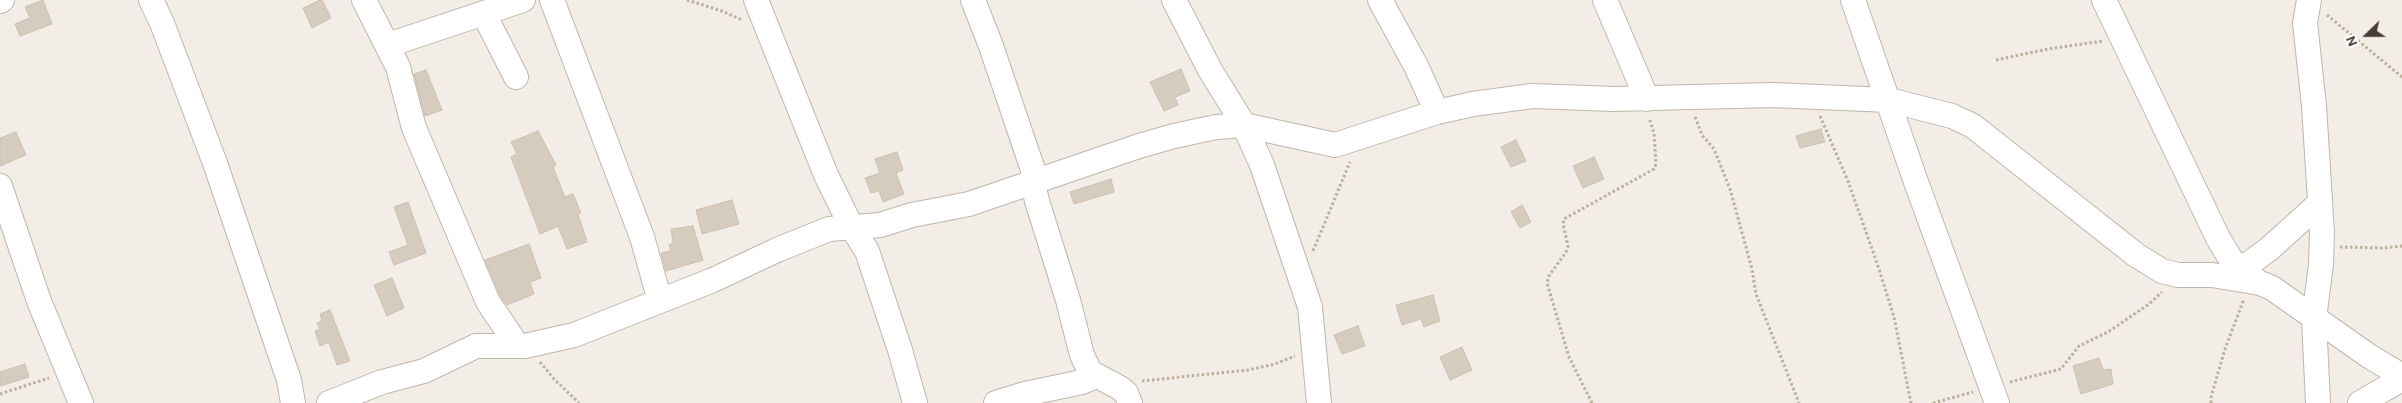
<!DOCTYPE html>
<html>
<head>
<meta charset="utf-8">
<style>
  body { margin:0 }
  #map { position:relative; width:2402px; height:403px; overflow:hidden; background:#f2ede6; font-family:Overpass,sans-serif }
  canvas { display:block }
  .north { position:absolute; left:2342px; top:10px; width:50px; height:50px; -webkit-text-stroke:4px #fff; paint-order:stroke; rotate:248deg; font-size:14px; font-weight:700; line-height:20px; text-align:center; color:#453d35 }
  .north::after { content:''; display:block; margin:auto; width:18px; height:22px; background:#453d35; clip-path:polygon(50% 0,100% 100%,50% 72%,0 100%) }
</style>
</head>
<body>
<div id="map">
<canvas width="2402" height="403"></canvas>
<div class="north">N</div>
</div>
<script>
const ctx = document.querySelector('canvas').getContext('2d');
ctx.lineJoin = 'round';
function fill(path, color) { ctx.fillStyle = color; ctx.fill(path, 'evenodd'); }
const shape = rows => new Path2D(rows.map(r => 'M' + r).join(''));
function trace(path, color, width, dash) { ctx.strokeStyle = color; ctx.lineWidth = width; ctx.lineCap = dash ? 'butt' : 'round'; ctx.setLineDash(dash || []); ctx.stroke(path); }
const building = shape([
  [43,0,52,24,20,36,15,24,30,18,25,7,43,0],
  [320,0,322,0,331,18,312,28,303,8,320,0],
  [1181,69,1190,91,1175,97,1178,105,1164,111,1150,82,1181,69],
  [426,70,442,110,425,116,414,74,426,70],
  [1821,129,1825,142,1800,148,1796,136,1821,129],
  [538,131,556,165,553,167,565,197,573,194,581,213,578,214,587,242,567,249,558,226,540,234,511,157,517,154,511,142,538,131],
  [16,132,26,155,0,166,0,138,16,132],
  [1516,140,1526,161,1511,167,1501,147,1516,140],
  [897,152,903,170,896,173,904,194,883,202,879,191,871,193,865,178,880,173,875,159,897,152],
  [1594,157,1604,179,1583,188,1573,166,1594,157],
  [1111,179,1114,192,1074,204,1070,192,1111,179],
  [732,200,739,224,702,234,696,210,732,200],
  [408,202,426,253,394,265,389,252,408,245,394,207,408,202],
  [1522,205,1531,222,1520,228,1511,212,1522,205],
  [693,226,703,260,666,271,661,253,671,251,669,245,673,243,671,229,693,226],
  [529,244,541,278,530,282,534,294,507,305,500,295,485,260,529,244],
  [392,278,404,308,387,316,374,285,392,278],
  [1433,295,1440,321,1424,327,1421,319,1402,325,1396,305,1433,295],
  [330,310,350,361,337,365,329,342,320,346,315,331,320,329,317,323,322,321,320,314,330,310],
  [1358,326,1365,346,1342,354,1334,335,1358,326],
  [1462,347,1472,370,1450,380,1440,357,1462,347],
  [2099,358,2103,370,2111,369,2113,384,2081,394,2073,366,2099,358],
  [25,364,29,377,0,386,0,372,25,364]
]);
fill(building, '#d6cbbf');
trace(building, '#cebfaf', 1);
const minor = shape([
  [151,0,162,23,215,163,289,380,293,403],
  [364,0,398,67,414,128,488,302,517,345],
  [552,0,642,237,660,301],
  [756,0,826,175,851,226,867,251,900,350,915,403],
  [973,0,991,46,1033,170,1033,183,1037,201,1068,300,1082,355,1090,372,1120,388,1126,393,1130,403],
  [1174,0,1210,70,1244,125,1262,165,1310,307,1319,403],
  [1380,0,1416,66,1437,112],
  [1605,0,1647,99],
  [1853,0,1916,182,1997,403],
  [2104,0,2218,238,2236,268,2257,281],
  [2309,0,2305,23,2314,106,2322,232,2321,264,2314,319,2318,403],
  [0,1,2,0],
  [484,14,516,77],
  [388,45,523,0],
  [0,186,39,301,81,403],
  [2236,268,2250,263,2269,249,2320,203],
  [329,403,382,382,424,371,476,346,525,346,574,335,713,280,777,250,829,229,880,225,912,215,969,204,1139,146,1174,136,1216,127,1244,125,1335,145,1437,112,1473,104,1532,96,1614,99,1772,95,1889,100,1952,116,1973,126,2136,255,2162,271,2178,275,2212,275,2260,283,2272,288,2369,356,2402,376],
  [996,403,1025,394,1082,382,1096,376],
  [2360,403,2402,379]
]);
trace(minor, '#c0b7ac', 26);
trace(shape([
  [687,0,722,11,742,20],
  [2327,15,2402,77],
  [1996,60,2048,49,2103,41],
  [1820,116,1848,181,1877,263,1894,317,1911,403],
  [1695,117,1702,135,1714,149,1730,189,1752,269,1756,294,1799,403],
  [2340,247,2384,248,2402,246],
  [1313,251,1350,162],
  [540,362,554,379,579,403],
  [1142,381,1248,370,1275,364,1295,356],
  [2010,382,2061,369,2079,346,2108,332,2149,304,2162,292],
  [0,394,49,378],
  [1592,403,1569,357,1547,283,1549,276,1566,252,1568,246,1563,224,1564,219,1654,169,1656,164,1654,133,1649,118],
  [1933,403,1973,392],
  [2211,403,2211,397,2225,349,2244,299]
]), '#beae9b', 3, [2.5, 2.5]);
trace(minor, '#fff', 24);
</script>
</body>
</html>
